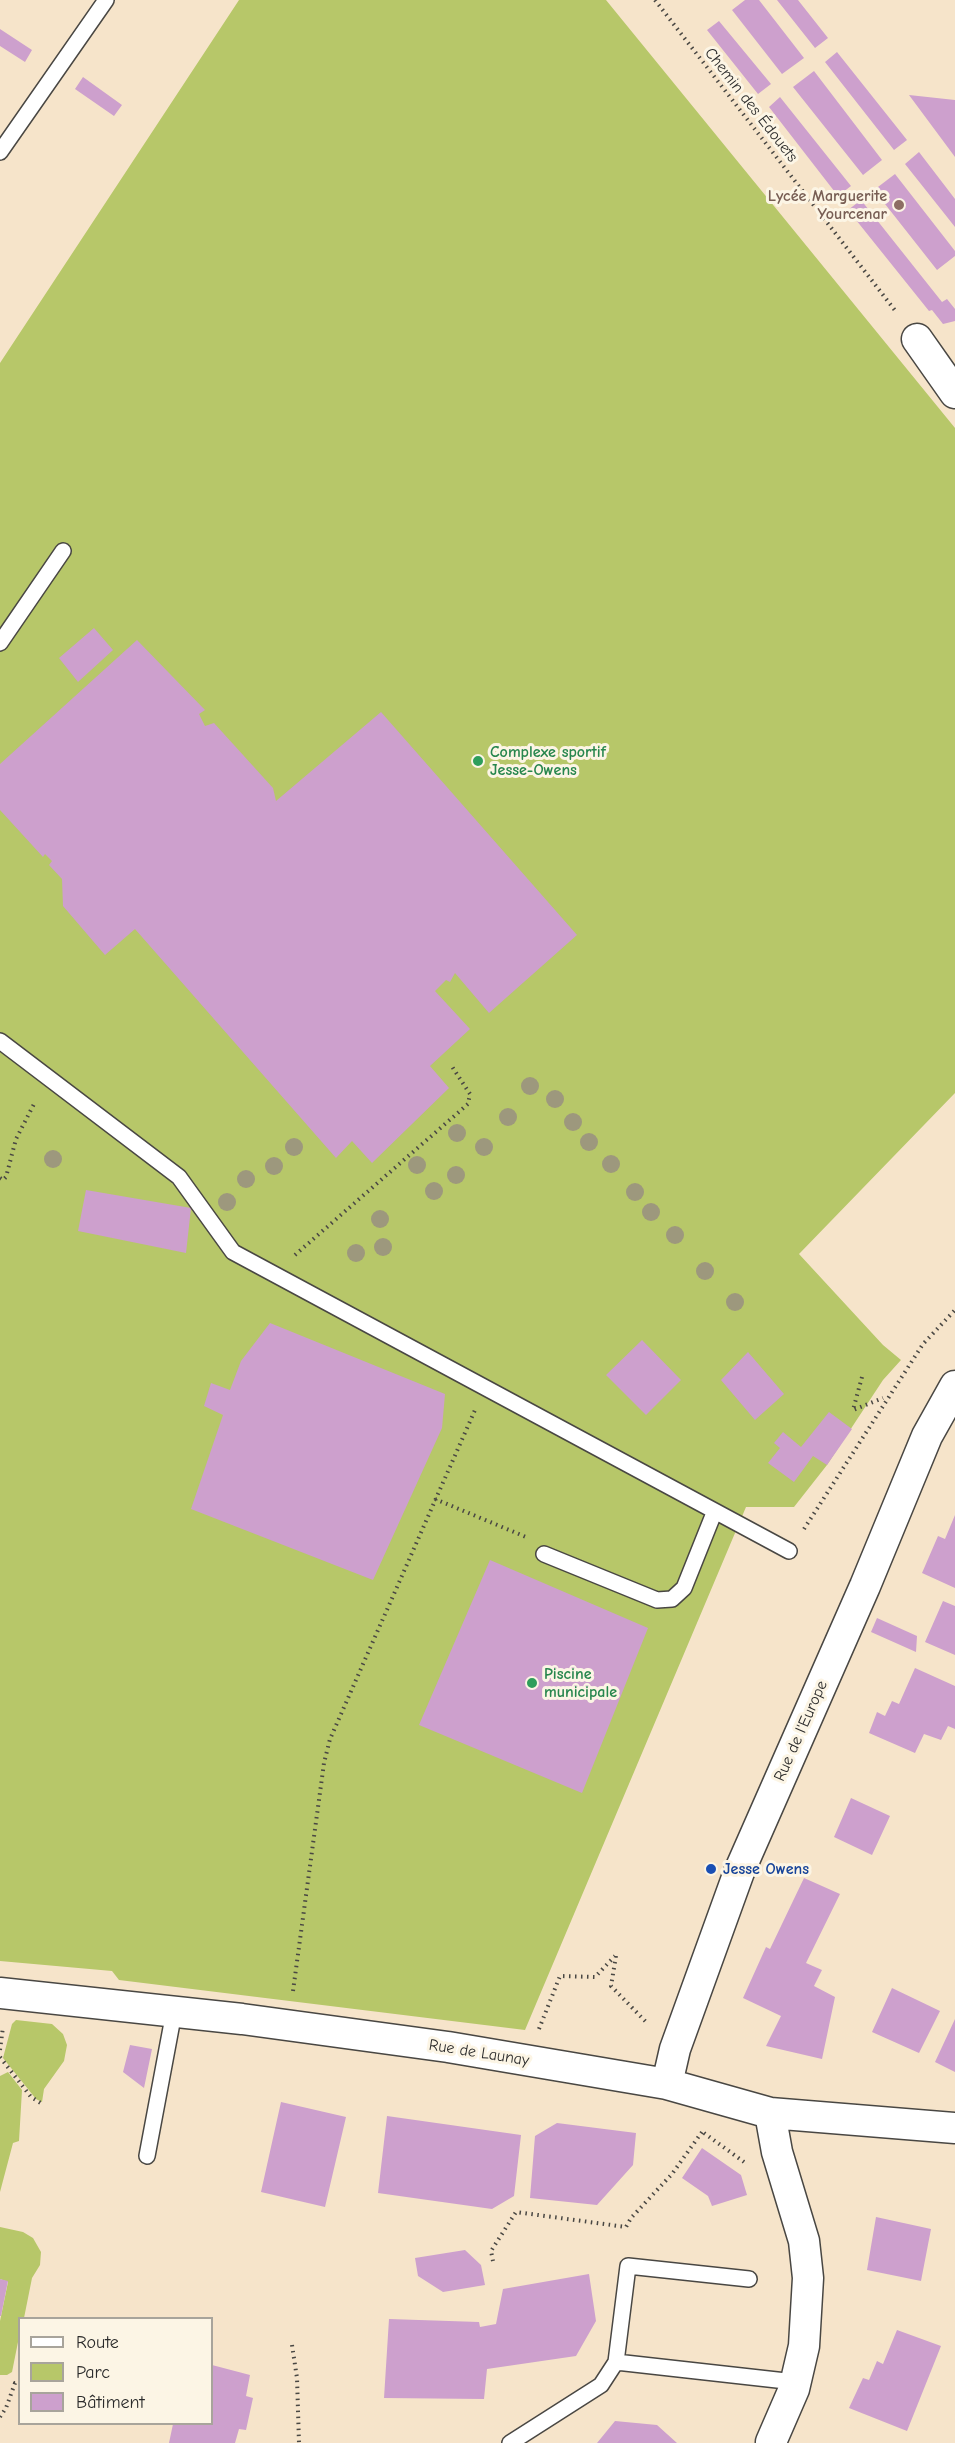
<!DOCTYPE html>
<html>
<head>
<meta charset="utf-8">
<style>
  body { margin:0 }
  #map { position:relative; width:955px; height:2443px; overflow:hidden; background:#f6e4ca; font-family:"Comic Neue",sans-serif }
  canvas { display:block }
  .legend { position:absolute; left:18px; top:2317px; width:195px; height:108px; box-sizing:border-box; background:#fcf5e5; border:2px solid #a8a49b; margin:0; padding:8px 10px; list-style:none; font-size:18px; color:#2b2b2b }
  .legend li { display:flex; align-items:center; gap:12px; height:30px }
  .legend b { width:30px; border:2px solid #a8a49b }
</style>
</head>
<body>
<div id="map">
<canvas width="955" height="2443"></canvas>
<ul class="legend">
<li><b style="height:8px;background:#fff"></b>Route</li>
<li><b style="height:16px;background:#b7c769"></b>Parc</li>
<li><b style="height:16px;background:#cda0cd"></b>Bâtiment</li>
</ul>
</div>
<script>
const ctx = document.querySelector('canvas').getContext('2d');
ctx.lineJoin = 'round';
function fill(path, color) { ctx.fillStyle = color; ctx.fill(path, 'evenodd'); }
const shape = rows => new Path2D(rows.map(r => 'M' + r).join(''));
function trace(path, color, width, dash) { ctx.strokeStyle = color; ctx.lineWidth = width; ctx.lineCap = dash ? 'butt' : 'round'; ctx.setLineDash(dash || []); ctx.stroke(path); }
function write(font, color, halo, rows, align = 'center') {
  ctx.font = font + ' "Comic Neue",sans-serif'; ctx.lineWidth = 6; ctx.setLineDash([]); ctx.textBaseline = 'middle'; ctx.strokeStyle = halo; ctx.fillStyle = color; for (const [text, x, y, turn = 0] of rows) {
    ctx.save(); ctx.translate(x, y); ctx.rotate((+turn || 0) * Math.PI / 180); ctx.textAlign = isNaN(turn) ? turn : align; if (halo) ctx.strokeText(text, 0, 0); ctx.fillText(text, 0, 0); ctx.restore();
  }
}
fill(shape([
  [239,0,606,0,955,428,955,1093,799,1254,883,1345,901,1360,883,1380,827,1465,794,1507,746,1507,525,2030,119,1980,112,1971,0,1961,0,363],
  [16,2020,52,2024,63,2034,67,2045,64,2061,44,2089,42,2102,36,2099,3,2058,12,2024],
  [8,2072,22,2090,19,2141,13,2143,0,2192,0,2076],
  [0,2227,23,2232,33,2238,41,2252,40,2265,32,2278,24,2318,20,2318,19,2337,12,2372,7,2375,0,2375,0,2321,8,2282,0,2279]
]), '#b7c769');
fill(shape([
  [745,0,759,0,804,58,782,74,732,10],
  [777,0,798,0,828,38,815,48],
  [719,21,771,84,758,94,707,30],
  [0,29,32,50,25,62,0,46],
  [837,52,907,140,894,150,825,62],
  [814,71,882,160,863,175,793,87],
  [83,77,122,105,114,116,75,89],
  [909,95,955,100,955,157],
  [780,97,851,186,838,196,769,107],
  [919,152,955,199,955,227,905,164],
  [895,174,955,251,955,256,937,270,874,190],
  [861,200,942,302,947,299,955,309,955,321,943,324,932,310,929,311,848,210],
  [94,628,113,650,78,682,59,658],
  [137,640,205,710,199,714,205,726,214,723,273,788,276,801,381,712,577,935,489,1013,455,973,450,982,446,980,435,991,470,1029,430,1066,449,1088,372,1163,352,1141,336,1158,135,929,105,955,63,906,62,879,49,865,52,861,45,854,43,857,0,810,0,764],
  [86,1190,191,1208,186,1253,78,1231],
  [270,1323,445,1394,442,1428,373,1580,191,1509,223,1415,204,1406,211,1383,230,1390,241,1361],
  [642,1340,681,1380,646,1415,606,1375],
  [748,1352,784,1394,755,1420,721,1380],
  [829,1412,852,1429,827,1465,813,1456,794,1482,768,1463,780,1448,774,1443,783,1432,801,1447],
  [955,1515,955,1588,922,1573,938,1536,945,1539],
  [490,1560,648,1628,582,1793,419,1725],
  [943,1601,955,1606,955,1655,925,1642],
  [877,1618,917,1636,916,1652,871,1632],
  [915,1668,955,1686,955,1729,948,1726,941,1740,924,1734,915,1753,869,1733,877,1712,885,1716,892,1701,899,1704],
  [851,1798,890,1816,872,1855,834,1837],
  [804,1878,840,1894,806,1963,822,1970,814,1986,835,1997,822,2059,766,2046,781,2016,743,1998,766,1947,770,1949],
  [892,1988,940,2011,919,2053,872,2032],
  [955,2019,955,2072,935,2062],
  [130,2045,152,2049,144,2088,123,2072],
  [281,2102,346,2117,325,2207,261,2192],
  [387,2116,521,2135,514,2196,492,2209,378,2193],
  [557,2123,636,2133,633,2165,597,2205,530,2198,535,2136],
  [702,2148,741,2175,747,2195,712,2206,708,2196,682,2178],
  [876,2217,931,2229,921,2281,867,2270],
  [465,2250,481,2265,485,2285,443,2292,418,2276,415,2258],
  [589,2274,596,2321,576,2356,487,2369,484,2399,384,2398,389,2319,479,2322,480,2327,496,2324,503,2289],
  [0,2279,8,2281,1,2316,0,2316],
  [897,2330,941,2346,907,2431,849,2408,863,2378,869,2380,877,2361,883,2364],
  [212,2365,250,2375,246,2396,253,2398,246,2430,239,2429,235,2443,169,2443,173,2424,212,2424],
  [615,2421,657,2425,677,2443,597,2443]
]), '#cda0cd');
const service = shape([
  [0,152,106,0],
  [0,643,63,551],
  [0,1041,179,1177,233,1252,789,1551],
  [544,1554,657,1600,672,1599,684,1588,714,1513],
  [147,2156,174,2012],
  [749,2279,628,2266,616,2362,795,2382],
  [510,2443,601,2385,616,2362]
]);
const minor = shape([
  [917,339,955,393],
  [0,1993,242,2019,448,2047,667,2084,770,2113,955,2128],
  [667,2084,675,2049,739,1872,865,1586,927,1436,955,1386],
  [770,2113,777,2152,804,2241,808,2278,804,2346,794,2389,771,2442]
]);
trace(service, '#494743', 18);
trace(minor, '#494743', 33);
trace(shape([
  [655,0,897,313],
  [0,1178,3,1180,6,1177,16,1139,35,1102],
  [295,1255,468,1104,470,1094,451,1065],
  [862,1377,853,1410,883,1398],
  [435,1499,526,1537],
  [804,1529,923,1344,955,1310],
  [616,1956,611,1986,648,2024],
  [293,1991,324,1763,330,1739,475,1410],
  [539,2029,560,1976,595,1977,615,1956],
  [0,2050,3,2027],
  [0,2057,31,2097,44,2105],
  [704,2133,744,2162],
  [493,2261,491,2251,516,2212,626,2227,631,2218,672,2174,702,2132],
  [292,2345,297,2378,299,2443],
  [0,2417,6,2408,15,2383,20,2383]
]), '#494743', 4, [1.5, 4.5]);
trace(service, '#fff', 15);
trace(minor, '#fff', 30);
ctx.fillStyle = '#9d987d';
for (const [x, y] of [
  [530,1086],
  [555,1099],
  [508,1117],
  [573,1122],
  [457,1133],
  [589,1142],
  [294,1147],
  [484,1147],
  [53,1159],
  [611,1164],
  [417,1165],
  [274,1166],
  [456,1175],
  [246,1179],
  [434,1191],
  [635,1192],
  [227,1202],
  [651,1212],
  [380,1219],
  [675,1235],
  [383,1247],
  [356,1253],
  [705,1271],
  [735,1302]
]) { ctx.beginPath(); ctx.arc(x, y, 9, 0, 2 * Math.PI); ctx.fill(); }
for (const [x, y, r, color] of [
  [899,205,6,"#8d6e63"],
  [478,761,6,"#2e9e5b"],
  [532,1683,6,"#2e9e5b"],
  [711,1869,6,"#1a4fb4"]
]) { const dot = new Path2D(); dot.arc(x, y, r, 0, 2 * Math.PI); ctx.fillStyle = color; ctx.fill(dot); trace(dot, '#fcf5e5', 2); }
write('16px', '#2b2b2b', '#fcf5e5', [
  ["Chemin des Édouets",751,105,52],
  ["Rue de l'Europe",801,1731,-66],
  ["Rue de Launay",479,2053,9]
]);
write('bold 16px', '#785e54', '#fcf5e5', [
  ["Lycée Marguerite",887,196],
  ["Yourcenar",887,214]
], 'right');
write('bold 16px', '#27864d', '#fcf5e5', [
  ["Complexe sportif",490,752],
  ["Jesse-Owens",490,770],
  ["Piscine",544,1674],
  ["municipale",544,1692]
], 'left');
write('bold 16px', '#164399', '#fcf5e5', [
  ["Jesse Owens",723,1869]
], 'left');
</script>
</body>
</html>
